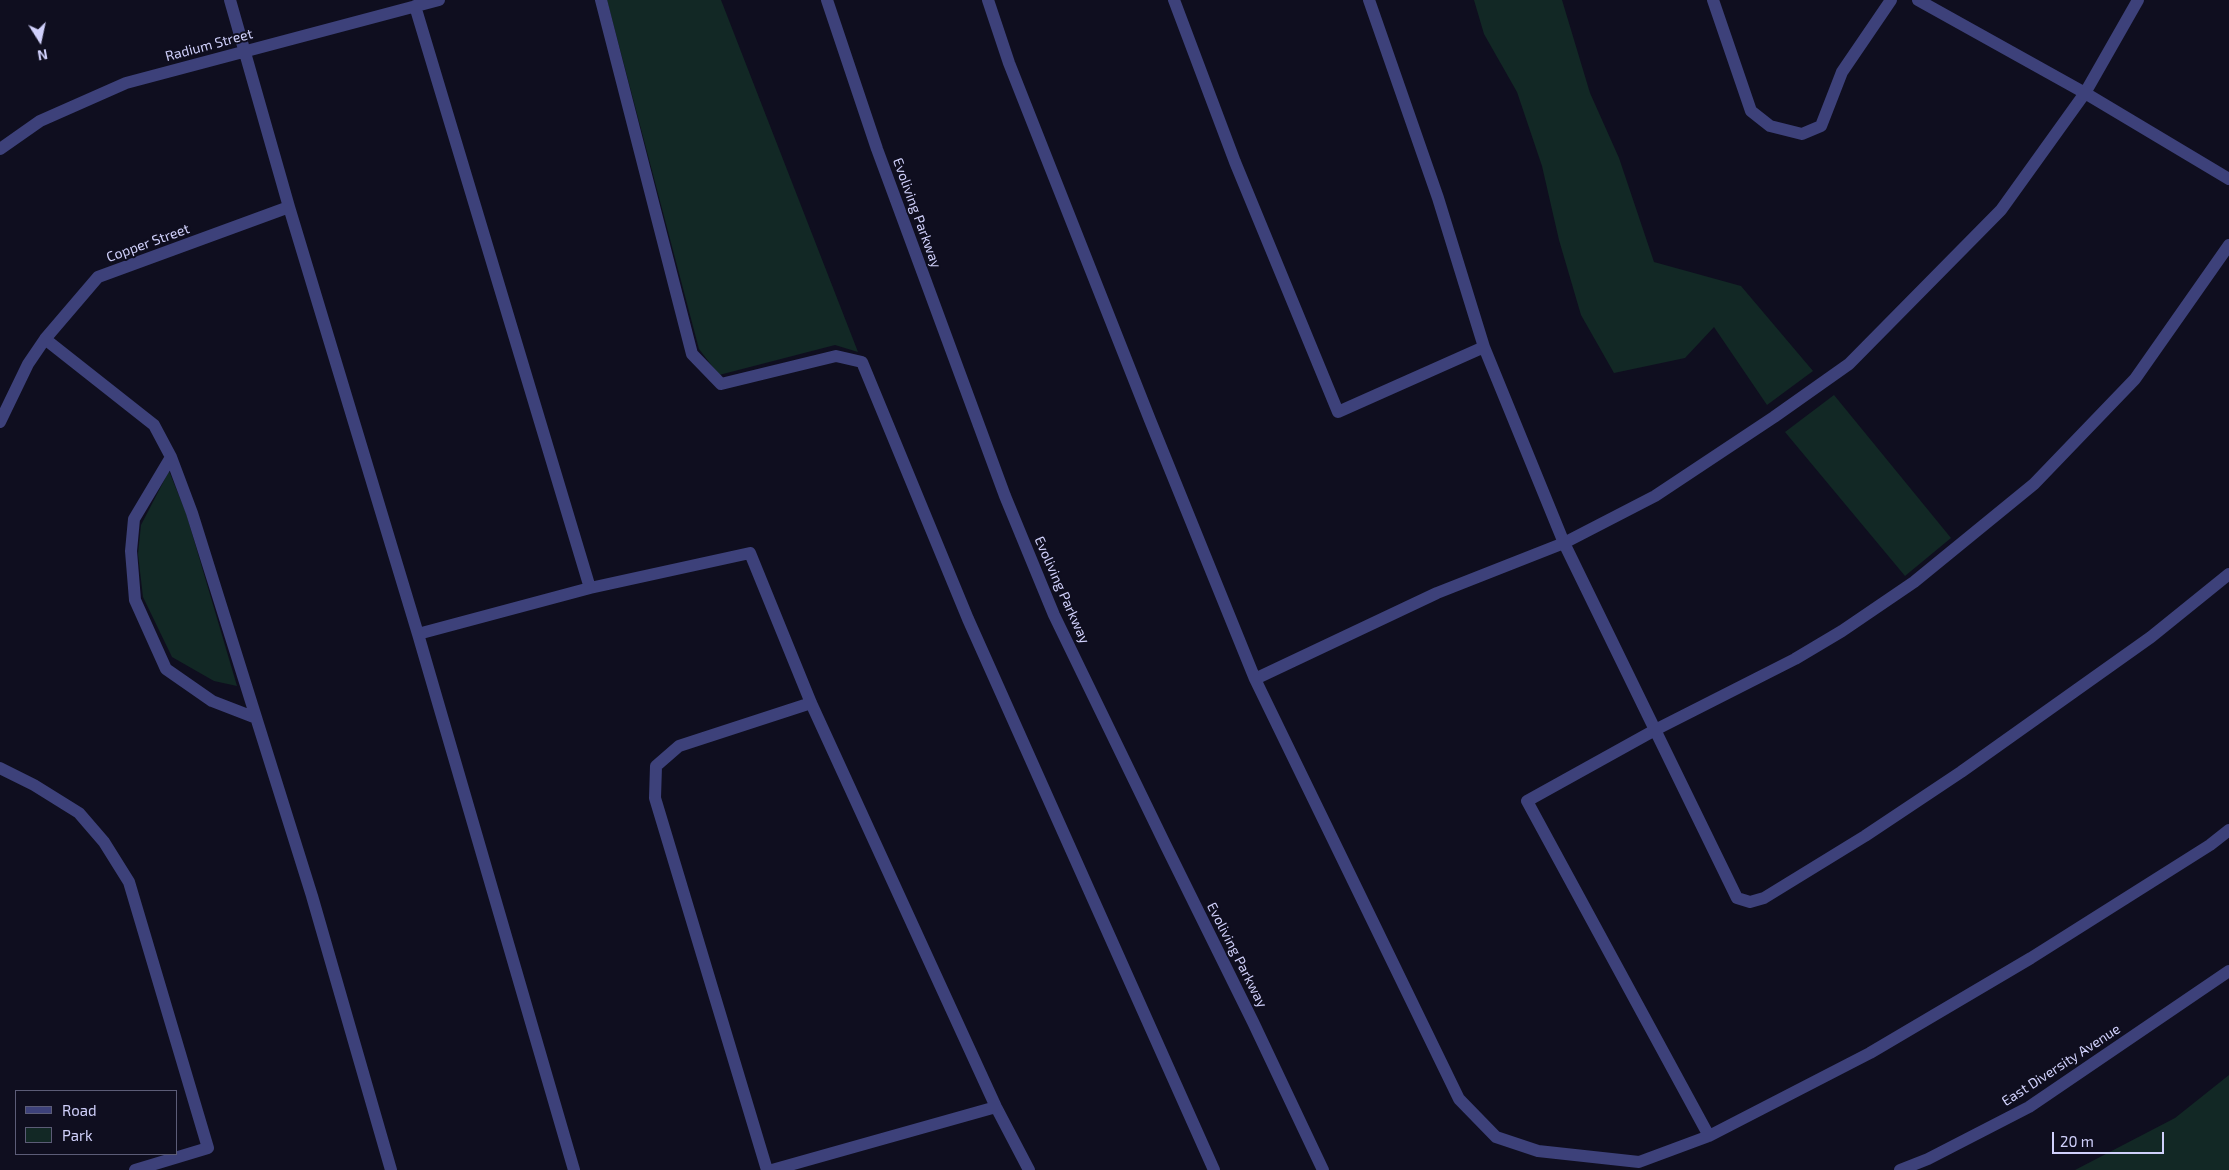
<!DOCTYPE html>
<html>
<head>
<meta charset="utf-8">
<style>
  body { margin:0 }
  #map { position:relative; width:2229px; height:1170px; overflow:hidden; background:#0f0e1f; font-family:"Exo 2",sans-serif }
  canvas { display:block }
  .legend { position:absolute; left:15px; top:1090px; width:162px; height:65px; box-sizing:border-box; background:#0f0e1f; border:1px solid #5c5c77; margin:0; padding:6px 9px; list-style:none; font-size:15px; color:#d0d0fb }
  .legend li { display:flex; align-items:center; gap:10px; height:25px }
  .legend b { width:25px; border:1px solid #5c5c77 }
  .north { position:absolute; left:15px; top:15px; width:50px; height:50px; -webkit-text-stroke:4px #0f0e1f; paint-order:stroke; rotate:170deg; font-size:14px; font-weight:700; line-height:20px; text-align:center; color:#d0d0fb }
  .north::after { content:''; display:block; margin:auto; width:18px; height:22px; background:#d0d0fb; clip-path:polygon(50% 0,100% 100%,50% 72%,0 100%) }
  .scale { position:absolute; left:2052px; top:1132px; width:112px; height:22px; box-sizing:border-box; border:2px solid #d0d0fb; border-top:0; padding-left:6px; font-size:15px; line-height:18px; white-space:nowrap; color:#d0d0fb; -webkit-text-stroke:4px #0f0e1f; paint-order:stroke }
</style>
</head>
<body>
<div id="map">
<canvas width="2229" height="1170"></canvas>
<ul class="legend">
<li><b style="height:6px;background:#3d417a"></b>Road</li>
<li><b style="height:14px;background:#122825"></b>Park</li>
</ul>
<div class="north">N</div>
<div class="scale">20 m</div>
</div>
<script>
const ctx = document.querySelector('canvas').getContext('2d');
ctx.lineJoin = 'round';
function fill(path, color) { ctx.fillStyle = color; ctx.fill(path, 'evenodd'); }
const shape = rows => new Path2D(rows.map(r => 'M' + r).join(''));
function trace(path, color, width, dash) { ctx.strokeStyle = color; ctx.lineWidth = width; ctx.lineCap = dash ? 'butt' : 'round'; ctx.setLineDash(dash || []); ctx.stroke(path); }
function write(font, color, halo, rows, align = 'center') {
  ctx.font = font + ' "Exo 2",sans-serif'; ctx.lineWidth = 4; ctx.setLineDash([]); ctx.textBaseline = 'middle'; ctx.strokeStyle = halo; ctx.fillStyle = color; for (const [text, x, y, turn = 0] of rows) {
    ctx.save(); ctx.translate(x, y); ctx.rotate((+turn || 0) * Math.PI / 180); ctx.textAlign = isNaN(turn) ? turn : align; if (halo) ctx.strokeText(text, 0, 0); ctx.fillText(text, 0, 0); ctx.restore();
  }
}
fill(shape([
  [607,0,721,0,858,352,835,345,719,375,699,349],
  [1474,0,1562,0,1590,93,1619,158,1654,262,1741,286,1813,371,1767,405,1714,327,1685,358,1614,373,1581,315,1559,240,1542,166,1517,92,1484,34],
  [1834,395,1951,538,1905,576,1785,432],
  [169,471,186,513,237,686,214,681,172,657,143,597,138,554,141,525],
  [2229,1075,2229,1170,2075,1170,2175,1118]
]), '#122825');
trace(shape([
  [230,0,289,207,418,634,574,1170],
  [601,0,692,354,721,384,836,356,862,362,968,619,1214,1170],
  [827,0,877,149,1005,496,1054,615,1165,844,1253,1022,1323,1170],
  [988,0,1009,63,1150,420,1255,679,1459,1099,1496,1137,1538,1151,1639,1162,1709,1136,1870,1053,2031,958,2210,845,2229,830],
  [1174,0,1235,162,1338,412,1484,347],
  [1369,0,1438,198,1484,347,1564,543,1737,898,1750,902,1764,898,1865,836,1961,772,2151,637,2229,574],
  [1713,0,1751,111,1770,126,1802,134,1821,126,1842,72,1891,0],
  [1918,0,2085,93,2229,179],
  [415,6,590,588],
  [0,149,40,121,126,83,439,0],
  [45,339,154,425,171,457,192,513,312,896,391,1170],
  [0,422,28,364,45,339,98,277,289,207],
  [171,457,134,519,131,551,135,600,166,669,212,701,256,718],
  [418,634,590,588,750,553,811,703,996,1107,1029,1170],
  [1255,679,1437,593,1564,543,1655,496,1774,417,1849,364,2001,210,2085,93,2138,0],
  [0,768,34,785,79,813,104,842,129,882,208,1148,135,1170],
  [1709,1136,1527,801,1655,730,1795,659,1842,631,1914,582,2034,484,2135,379,2229,245],
  [767,1170,655,798,656,766,679,746,811,703],
  [772,1170,996,1107],
  [1900,1170,1928,1159,2029,1107,2229,971]
]), '#3d417a', 12);
write('14px', '#d0d0fb', '#0f0e1f', [
  ["Radium Street",209,45,-15],
  ["Evoliving Parkway",917,213,70],
  ["Copper Street",148,243,-20],
  ["Evoliving Parkway",1062,590,66],
  ["Evoliving Parkway",1237,955,63],
  ["East Diversity Avenue",2061,1065,-33]
]);
</script>
</body>
</html>
